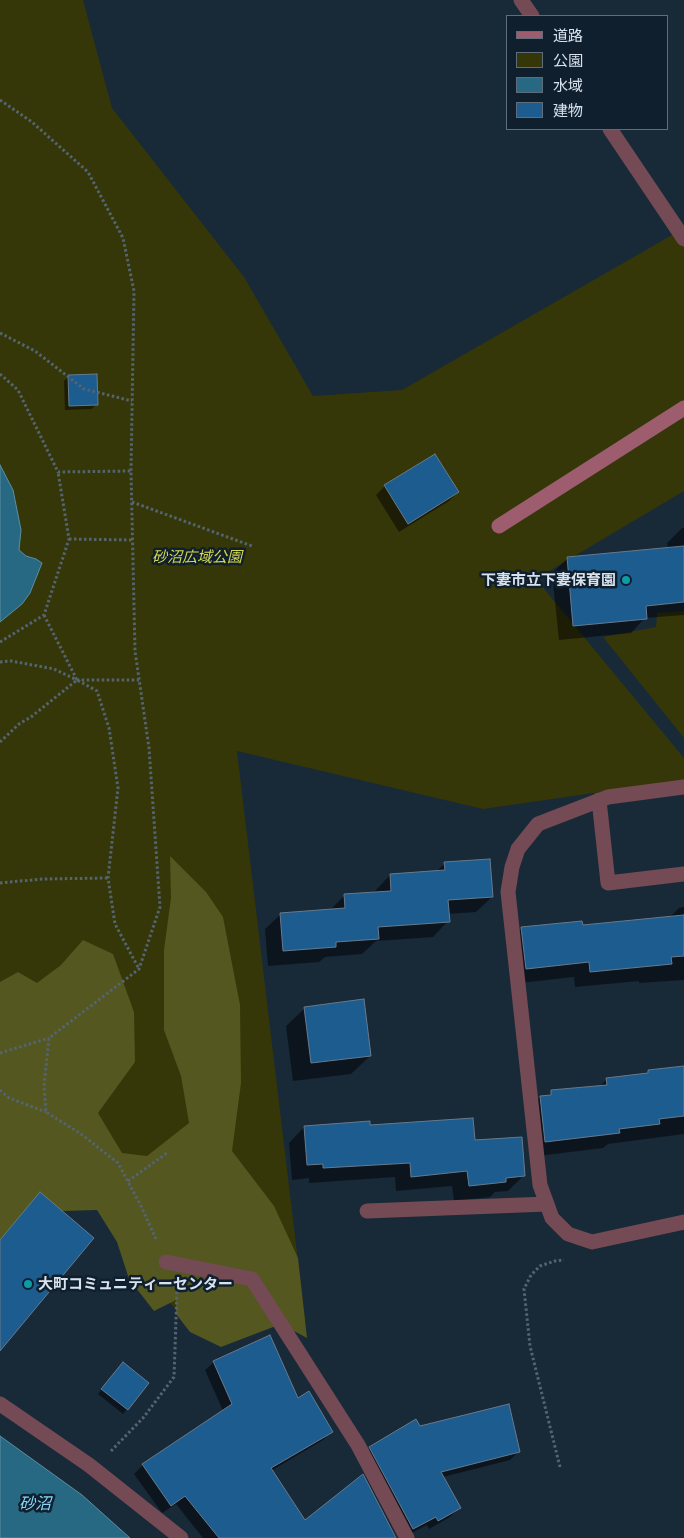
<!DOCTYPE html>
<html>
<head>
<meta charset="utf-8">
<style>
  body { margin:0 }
  #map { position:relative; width:684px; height:1538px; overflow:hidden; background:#182938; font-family:"Playfair Display","Noto Sans JP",serif }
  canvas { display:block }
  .legend { position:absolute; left:506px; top:15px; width:162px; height:115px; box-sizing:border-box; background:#0f1f2e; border:1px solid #5f6d7a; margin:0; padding:6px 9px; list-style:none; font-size:15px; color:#d8e2ec }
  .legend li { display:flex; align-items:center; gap:10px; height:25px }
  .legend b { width:25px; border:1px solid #5f6d7a }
</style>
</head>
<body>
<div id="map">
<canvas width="684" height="1538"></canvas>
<ul class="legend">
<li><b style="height:6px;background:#9e5d6e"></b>道路</li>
<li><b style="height:14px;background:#353709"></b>公園</li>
<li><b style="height:14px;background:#276983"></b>水域</li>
<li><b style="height:14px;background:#1d5c8e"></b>建物</li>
</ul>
</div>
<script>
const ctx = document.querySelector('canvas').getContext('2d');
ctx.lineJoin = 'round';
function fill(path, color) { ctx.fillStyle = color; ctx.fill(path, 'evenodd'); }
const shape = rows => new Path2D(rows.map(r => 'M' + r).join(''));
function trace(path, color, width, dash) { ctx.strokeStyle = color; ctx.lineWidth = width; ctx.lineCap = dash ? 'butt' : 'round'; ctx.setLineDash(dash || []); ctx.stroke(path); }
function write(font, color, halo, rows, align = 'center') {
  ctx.font = font + ' "Playfair Display","Noto Sans JP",serif'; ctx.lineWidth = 5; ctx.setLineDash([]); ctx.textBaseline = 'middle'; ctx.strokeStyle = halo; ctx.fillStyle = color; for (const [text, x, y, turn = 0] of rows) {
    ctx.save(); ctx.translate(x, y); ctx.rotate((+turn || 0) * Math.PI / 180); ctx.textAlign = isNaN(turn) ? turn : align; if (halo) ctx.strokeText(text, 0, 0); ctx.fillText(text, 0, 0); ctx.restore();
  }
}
fill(shape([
  [0,0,83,0,112,108,244,277,313,396,402,390,679,231,684,239,684,491,536,579,684,758,684,780,483,809,237,751,305,1320,193,1325,143,1278,106,1213,41,1180,0,1187],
  [684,611,684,738,603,637,656,627,657,613]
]), '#353709');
fill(shape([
  [170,856,206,892,223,917,240,1005,241,1083,232,1151,274,1206,298,1258,307,1338,281,1324,221,1347,190,1332,176,1314,176,1300,154,1311,129,1279,117,1242,97,1210,62,1211,40,1193,0,1240,0,982,18,972,37,983,61,965,83,940,113,954,134,1012,135,1062,98,1113,122,1153,147,1156,189,1123,181,1076,164,1030,164,950,171,898]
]), '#54571f');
const water = shape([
  [0,465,13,490,21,530,19,550,26,556,36,559,42,563,30,593,22,604,0,622,0,465],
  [0,1436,82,1495,130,1538,0,1538,0,1436]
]);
fill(water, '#276983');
trace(water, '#5c8da2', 1);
fill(shape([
  [69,376,96,404,92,409,65,410,64,381],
  [385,486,458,492,449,501,399,532,376,495],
  [682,528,684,528,684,615,645,618,631,633,559,640,552,573,567,559,668,548,667,543],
  [445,863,492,897,476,912,448,914,448,921,433,937,376,941,362,954,325,957,319,962,268,966,265,929,281,914,330,910,345,895,375,893,375,891,390,875,436,872],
  [684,907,684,980,639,983,639,981,575,987,574,977,511,984,506,943,522,928,582,926,669,918,679,908],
  [305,1008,370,1056,351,1074,293,1081,286,1026],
  [684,1068,684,1134,608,1144,603,1148,530,1157,525,1113,540,1097,547,1097,552,1092,599,1087,607,1079,645,1075,649,1071],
  [369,1126,474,1142,524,1175,508,1191,495,1192,490,1197,454,1201,452,1186,396,1191,395,1177,309,1183,309,1178,292,1180,289,1143,304,1127],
  [214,1362,297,1400,332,1431,323,1440,254,1481,205,1370],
  [119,1367,148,1383,123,1414,98,1394],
  [419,1427,519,1451,510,1460,443,1477,459,1508,450,1517,429,1529,427,1525,404,1537,361,1457,370,1448],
  [194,1431,224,1538,203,1538,176,1504,162,1513,134,1474,143,1465]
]), '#0007');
const building = shape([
  [97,374,98,405,69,406,68,375,97,374],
  [435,454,459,492,408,524,384,485,435,454],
  [684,546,684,602,646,606,647,619,573,626,567,557,684,546],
  [490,859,493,897,448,900,450,922,378,927,379,939,336,942,336,947,283,951,280,913,345,908,344,894,391,891,390,874,445,870,444,862,490,859],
  [684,915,684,956,671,957,672,964,590,972,589,962,526,969,521,927,582,921,583,925,684,915],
  [364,999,371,1056,311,1063,304,1007,364,999],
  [684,1066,684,1116,659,1119,660,1124,619,1129,620,1133,545,1142,540,1096,551,1095,551,1090,607,1085,606,1078,648,1073,648,1070,684,1066],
  [473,1118,475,1140,522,1137,525,1176,506,1178,506,1182,469,1186,467,1171,411,1177,410,1163,323,1168,323,1164,307,1165,304,1126,370,1121,370,1125,473,1118],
  [40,1192,94,1238,0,1351,0,1240,40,1192],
  [270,1335,298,1398,309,1391,333,1432,271,1468,305,1520,363,1474,396,1538,219,1538,185,1496,171,1506,142,1464,232,1404,213,1361,270,1335],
  [123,1362,149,1383,128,1410,101,1389,123,1362],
  [509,1404,520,1452,441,1472,461,1508,438,1521,436,1517,413,1529,369,1447,416,1419,420,1426,509,1404]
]);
fill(building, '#1d5c8e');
trace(building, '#677a8d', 1);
trace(shape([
  [0,100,32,122,88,172,123,238,134,291,131,471],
  [0,333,35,351,84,389,132,401],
  [0,374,18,390,58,472,131,471,135,651,149,748,160,907,139,969,49,1038,44,1086,46,1112,81,1134,118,1163,141,1206,156,1239],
  [132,502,252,546],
  [69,539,132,540],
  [44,615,77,680],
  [0,642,44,615,69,539,58,472],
  [0,662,11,661,54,669,77,680,139,680],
  [0,742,19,724,31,717,77,680,97,691,109,728,118,788,108,878,115,924,139,969],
  [0,883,42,879,108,878],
  [0,1053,49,1038],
  [0,1090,9,1098,46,1112],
  [128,1181,167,1153],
  [111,1451,143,1418,174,1377,177,1290],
  [560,1467,530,1346,524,1289,531,1275,540,1266,555,1261,564,1260]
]), '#556471', 3, [2.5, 2.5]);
trace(shape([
  [684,787,608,797,538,824,518,849,512,867,508,892,540,1185,552,1218,568,1234,592,1242,684,1222],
  [599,800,608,883,684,874],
  [367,1211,547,1204]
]), '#744a55', 15);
trace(shape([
  [521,0,532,16],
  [610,129,684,239],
  [166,1262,252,1279,358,1445,407,1538],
  [0,1404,89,1465,181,1538]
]), '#744a55', 15);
trace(shape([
  [499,526,684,408]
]), '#9e5d6e', 15);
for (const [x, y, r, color] of [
  [626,580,5,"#0f9aa8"],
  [28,1284,5,"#0f9aa8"]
]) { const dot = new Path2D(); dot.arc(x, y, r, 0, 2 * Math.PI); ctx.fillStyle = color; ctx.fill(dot); trace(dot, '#0f1f2e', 2); }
write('italic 15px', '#d4d94e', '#0f1f2e', [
  ["砂沼広域公園",197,557]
]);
write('bold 15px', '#d8e2ec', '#0f1f2e', [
  ["下妻市立下妻保育園",616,580],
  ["大町コミュニティーセンター",38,1284,"left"]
], 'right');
write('italic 16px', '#86d9fd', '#0f1f2e', [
  ["砂沼",35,1504]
]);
</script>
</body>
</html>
